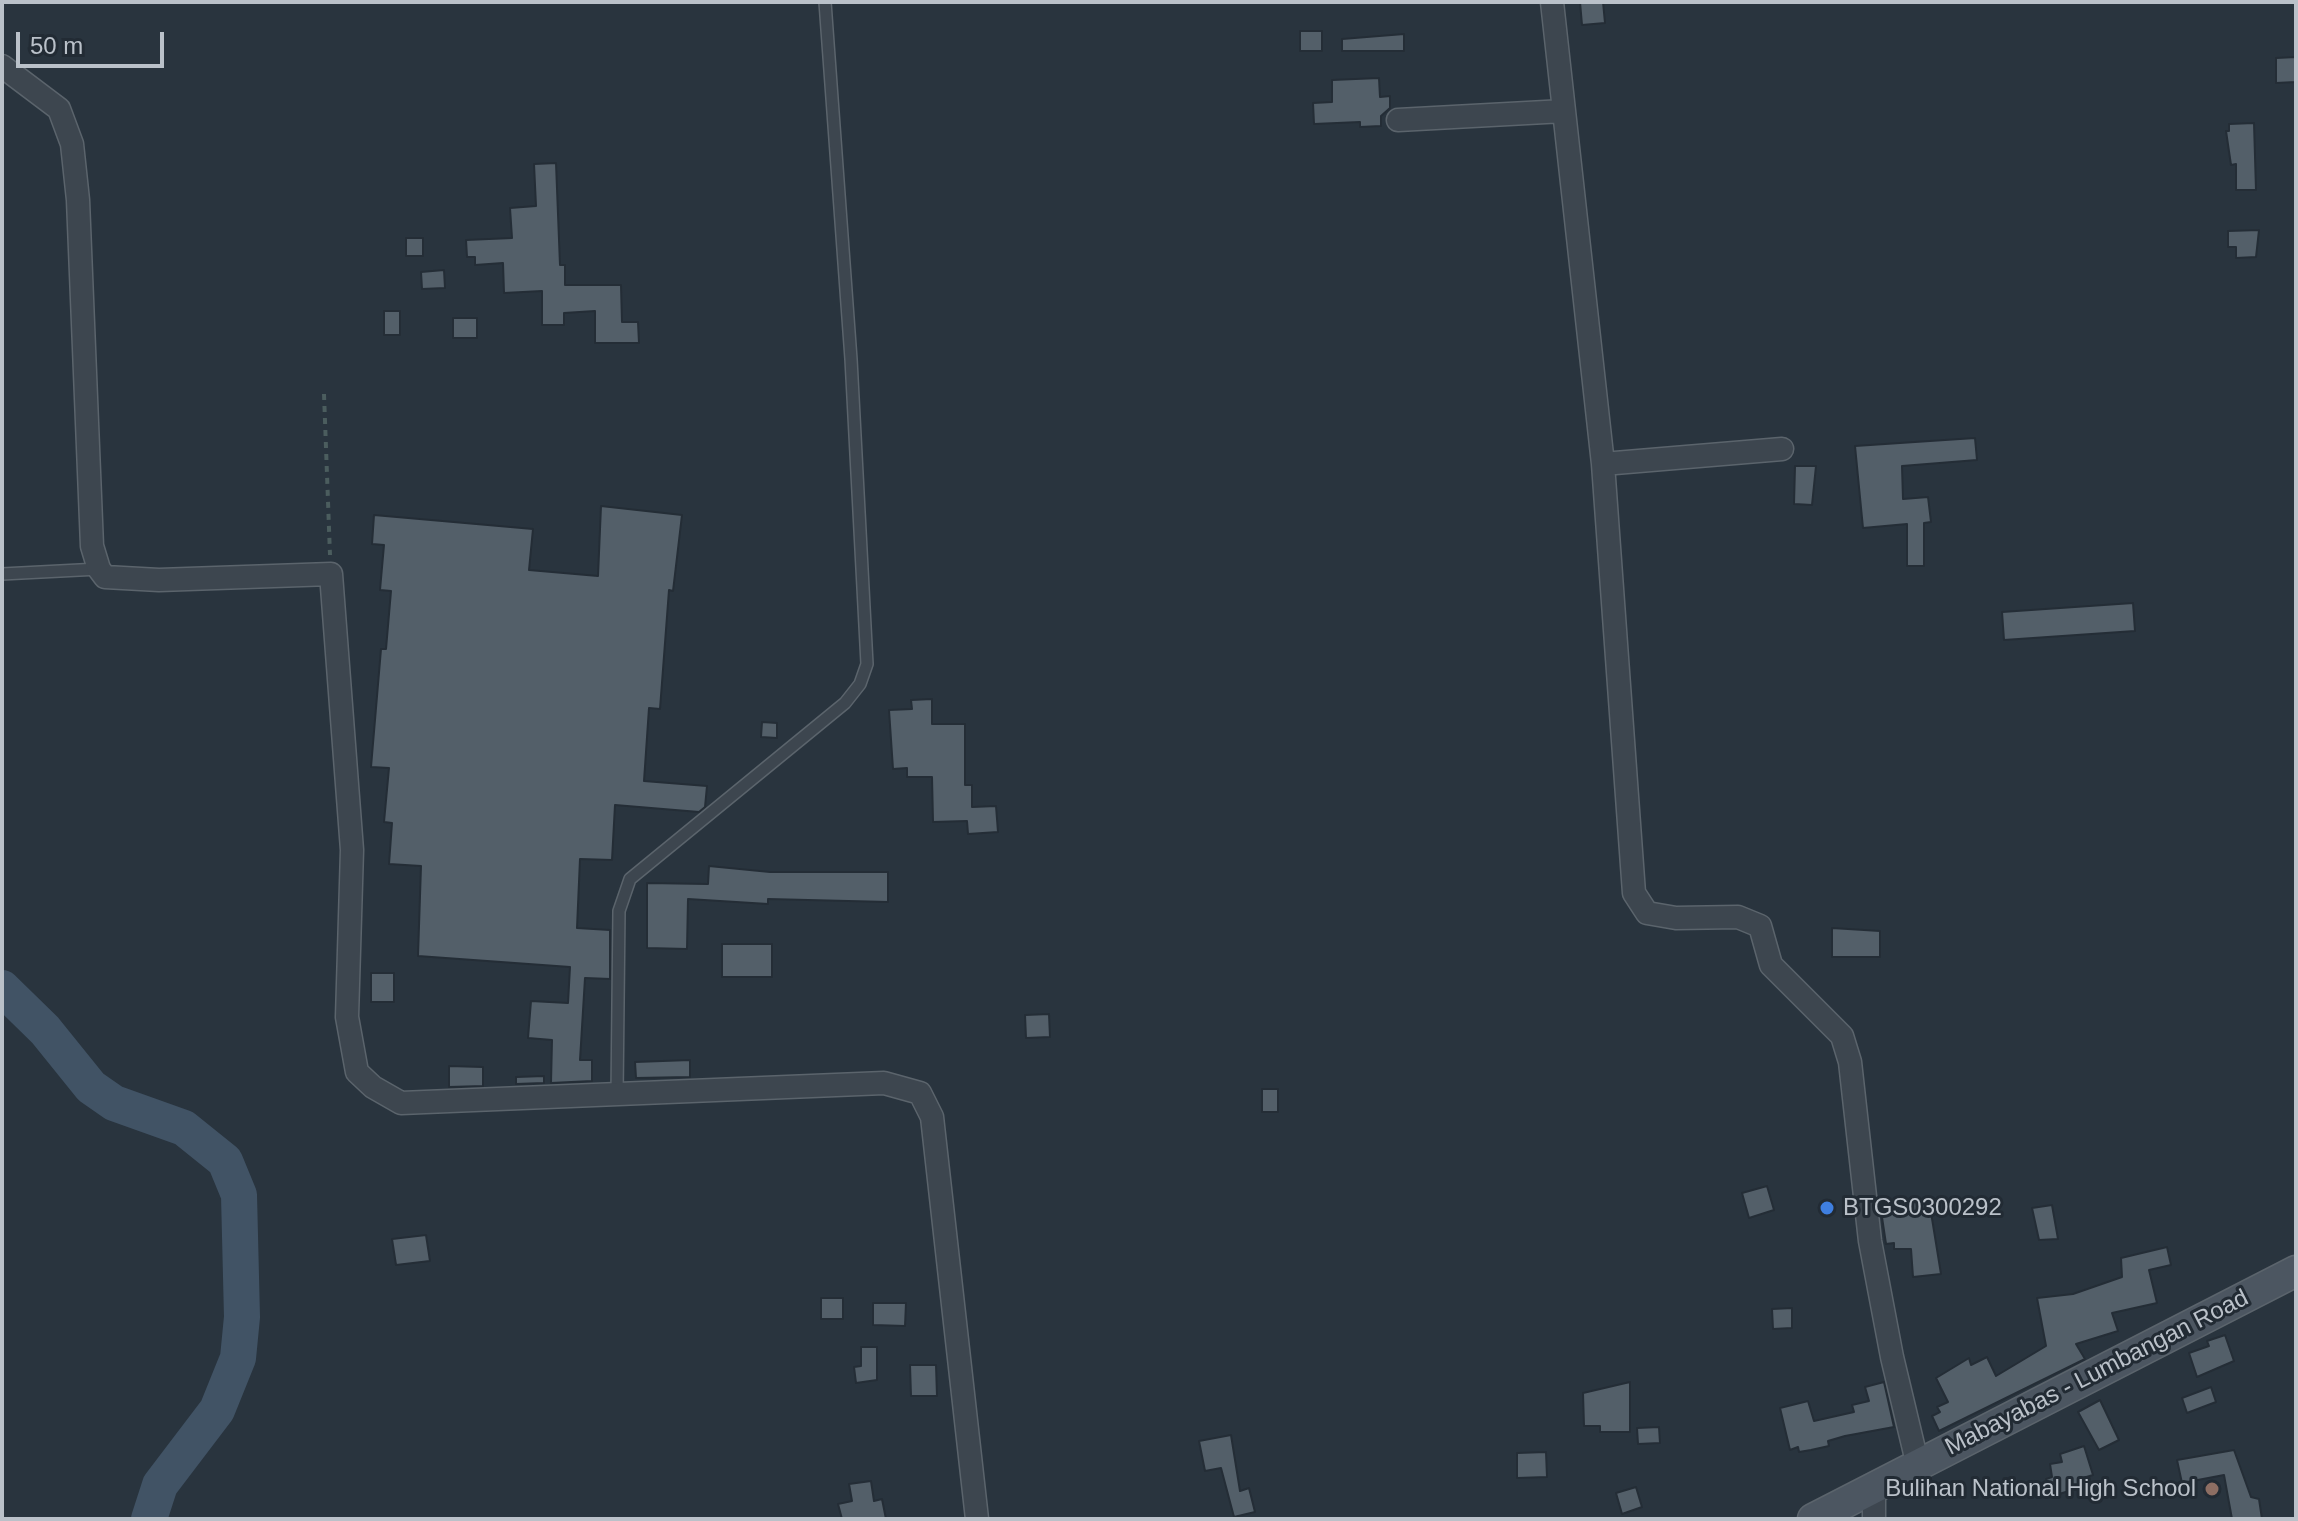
<!DOCTYPE html>
<html>
<head>
<meta charset="utf-8">
<style>
  body { margin:0 }
  #map { position:relative; width:2298px; height:1521px; overflow:hidden; background:#29343e; font-family:Arial,sans-serif }
  canvas { display:block }
  .frame { position:absolute; inset:0; border:4px solid #bac1c9; pointer-events:none }
  .scale { position:absolute; left:16px; top:32px; width:148px; height:36px; box-sizing:border-box; border:4px solid #bac1c9; border-top:0; padding-left:10px; font-size:24px; line-height:28px; white-space:nowrap; color:#bac1c9; -webkit-text-stroke:6px #222b34; paint-order:stroke }
</style>
</head>
<body>
<div id="map">
<canvas width="2298" height="1521"></canvas>
<div class="frame"></div>
<div class="scale">50 m</div>
</div>
<script>
const ctx = document.querySelector('canvas').getContext('2d');
ctx.lineJoin = 'round';
const shape = rows => new Path2D(rows.map(r => 'M' + r).join(''));
function trace(path, color, width, dash) { ctx.strokeStyle = color; ctx.lineWidth = width; ctx.lineCap = dash ? 'butt' : 'round'; ctx.setLineDash(dash || []); ctx.stroke(path); }
function fill(path, color) { ctx.fillStyle = color; ctx.fill(path, 'evenodd'); }
function write(font, color, halo, rows, align = 'center') {
  ctx.font = font + ' Arial,sans-serif'; ctx.lineWidth = 6; ctx.setLineDash([]); ctx.textBaseline = 'middle'; ctx.strokeStyle = halo; ctx.fillStyle = color; for (const [text, x, y, turn = 0] of rows) {
    ctx.save(); ctx.translate(x, y); ctx.rotate((+turn || 0) * Math.PI / 180); ctx.textAlign = isNaN(turn) ? turn : align; if (halo) ctx.strokeText(text, 0, 0); ctx.fillText(text, 0, 0); ctx.restore();
  }
}
trace(shape([
  [2,988,45,1030,91,1087,114,1103,184,1128,225,1161,239,1195,242,1317,238,1358,217,1410,160,1485,149,1519]
]), '#415365', 36);
const building = shape([
  [1580,2,1603,2,1605,23,1582,25,1580,2],
  [1300,31,1322,31,1322,51,1300,51,1300,31],
  [1404,34,1404,51,1342,51,1342,39,1404,34],
  [2296,57,2296,82,2276,83,2276,58,2296,57],
  [1379,78,1380,97,1390,96,1390,108,1381,116,1381,126,1360,127,1360,122,1314,124,1313,103,1332,102,1332,80,1379,78],
  [2254,123,2256,190,2236,190,2236,164,2231,165,2226,131,2229,131,2229,124,2254,123],
  [556,163,560,265,565,265,565,285,621,285,622,322,638,322,639,343,595,343,595,311,564,313,564,325,542,325,542,291,504,293,503,263,475,265,475,257,467,257,466,240,512,238,510,208,536,206,534,164,556,163],
  [2259,230,2256,257,2236,258,2236,247,2228,247,2228,231,2259,230],
  [406,238,423,238,423,256,406,256,406,238],
  [444,270,445,288,422,289,421,272,444,270],
  [384,311,400,311,400,335,384,335,384,311],
  [453,318,477,318,477,338,453,338,453,318],
  [1975,438,1977,460,1902,466,1903,499,1928,497,1931,522,1924,523,1924,566,1907,566,1907,524,1863,528,1855,446,1975,438],
  [1795,466,1816,466,1812,505,1794,504,1795,466],
  [601,506,682,515,673,591,669,590,660,709,649,708,644,781,707,786,705,807,699,812,615,805,612,860,580,859,577,928,610,930,610,979,585,978,580,1060,592,1060,592,1081,551,1083,552,1040,528,1038,531,1001,568,1003,570,967,418,956,421,866,389,864,392,823,384,822,389,768,371,767,381,649,386,649,391,591,380,590,384,545,372,544,374,515,533,529,529,570,598,576,601,506],
  [2133,603,2135,631,2004,640,2002,612,2133,603],
  [932,699,932,724,965,724,965,785,972,785,972,807,996,806,998,832,968,834,967,821,933,822,932,777,907,777,907,768,893,769,889,710,912,709,911,700,932,699],
  [762,722,777,723,777,738,761,737,762,722],
  [709,866,770,872,888,872,888,902,768,899,768,904,688,899,687,949,647,948,647,883,708,884,709,866],
  [1832,928,1880,931,1880,957,1832,957,1832,928],
  [722,944,772,944,772,977,722,977,722,944],
  [371,973,394,973,394,1002,371,1002,371,973],
  [1049,1014,1050,1037,1026,1038,1025,1015,1049,1014],
  [690,1060,690,1077,636,1078,635,1062,690,1060],
  [449,1066,483,1067,483,1086,449,1087,449,1066],
  [544,1076,544,1083,516,1084,516,1077,544,1076],
  [1262,1089,1278,1089,1278,1112,1262,1112,1262,1089],
  [1767,1186,1774,1210,1749,1218,1742,1193,1767,1186],
  [1929,1200,1941,1274,1913,1277,1911,1249,1894,1249,1894,1243,1886,1244,1880,1204,1929,1200],
  [2052,1205,2058,1239,2039,1240,2032,1208,2052,1205],
  [426,1235,430,1261,396,1265,392,1239,426,1235],
  [2167,1247,2171,1265,2149,1270,2157,1303,2112,1313,2118,1331,2076,1344,2085,1359,1939,1431,1932,1416,1940,1412,1937,1407,1948,1402,1936,1378,1969,1358,1971,1365,1987,1357,1996,1376,2046,1346,2037,1298,2073,1294,2122,1277,2121,1258,2167,1247],
  [821,1298,843,1298,843,1319,821,1319,821,1298],
  [873,1303,906,1303,905,1326,873,1325,873,1303],
  [1792,1308,1792,1328,1773,1329,1772,1309,1792,1308],
  [2225,1335,2234,1361,2197,1377,2189,1353,2209,1346,2207,1341,2225,1335],
  [861,1347,877,1347,877,1380,856,1383,854,1367,861,1366,861,1347],
  [910,1365,936,1365,937,1396,911,1396,910,1365],
  [1630,1382,1630,1432,1600,1432,1600,1426,1584,1426,1583,1393,1630,1382],
  [1884,1382,1894,1427,1845,1436,1828,1441,1829,1446,1811,1450,1799,1452,1798,1447,1790,1450,1780,1408,1808,1401,1814,1421,1854,1412,1852,1405,1869,1401,1865,1387,1884,1382],
  [2211,1387,2216,1402,2187,1413,2182,1398,2211,1387],
  [2100,1400,2119,1440,2099,1450,2078,1412,2100,1400],
  [1659,1427,1660,1443,1638,1444,1637,1428,1659,1427],
  [1231,1435,1240,1491,1249,1488,1255,1512,1234,1517,1221,1468,1205,1471,1199,1441,1231,1435],
  [2084,1446,2093,1475,2083,1478,2083,1487,2052,1496,2046,1479,2052,1477,2050,1464,2062,1462,2060,1454,2084,1446],
  [2234,1450,2251,1497,2259,1499,2262,1519,2232,1519,2224,1475,2182,1483,2177,1460,2234,1450],
  [1546,1452,1547,1477,1517,1478,1517,1453,1546,1452],
  [871,1481,874,1501,882,1499,886,1519,842,1519,838,1504,852,1501,849,1484,871,1481],
  [1636,1487,1642,1507,1622,1514,1616,1493,1636,1487]
]);
fill(building, '#535f69');
trace(building, '#242d36', 2);
const lane = shape([
  [2,574,99,569],
  [617,1095,619,911,630,879,845,703,860,684,867,664,851,359,825,2]
]);
const street = shape([
  [1552,2,1603,464,1634,893,1647,913,1676,918,1738,917,1760,926,1771,965,1842,1036,1850,1062,1870,1241,1892,1357,1918,1466],
  [2,66,59,109,72,144,78,200,92,546,99,569,105,577,159,580,331,574,352,850,347,1017,357,1072,373,1087,401,1103,884,1083,920,1093,932,1117,977,1519],
  [1398,120,1564,111],
  [1603,464,1782,449],
  [1874,1488,1874,1519]
]);
const secondary = shape([
  [1813,1519,2296,1271]
]);
trace(lane, '#5b646c', 14);
trace(street, '#5b646c', 25);
trace(secondary, '#5b646c', 33);
trace(shape([
  [324,394,330,555]
]), '#4b5d5e', 4, [6, 6]);
trace(lane, '#3d464f', 11);
trace(street, '#3d464f', 22);
trace(secondary, '#4c5661', 30);
for (const [x, y, r, color] of [
  [1827,1208,8,"#3f7fe0"],
  [2212,1489,8,"#8d6e63"]
]) { const dot = new Path2D(); dot.arc(x, y, r, 0, 2 * Math.PI); ctx.fillStyle = color; ctx.fill(dot); trace(dot, '#222b34', 3); }
write('24px', '#bac1c9', '#222b34', [
  ["BTGS0300292",1843,1208],
  ["Bulihan National High School",2196,1489,"right"]
], 'left');
write('24px', '#bac1c9', '#222b34', [
  ["Mabayabas - Lumbangan Road",2097,1373,-27]
]);
</script>
</body>
</html>
